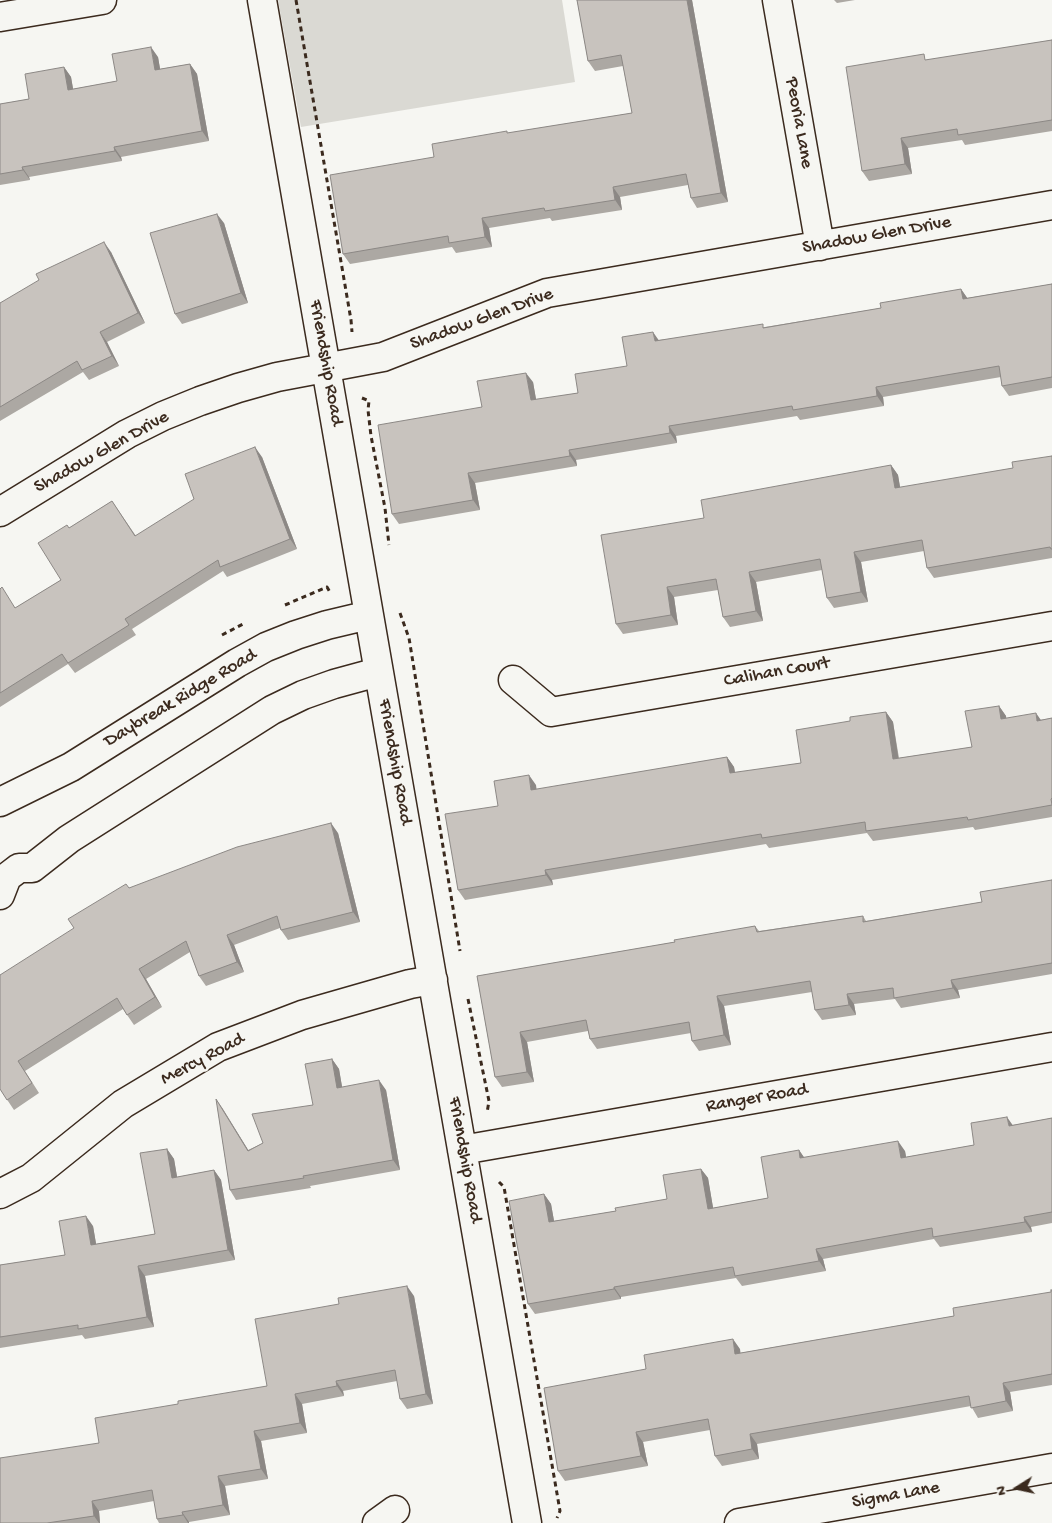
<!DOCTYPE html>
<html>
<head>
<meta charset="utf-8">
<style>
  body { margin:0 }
  #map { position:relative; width:1052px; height:1523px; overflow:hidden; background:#f6f6f2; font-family:"Gochi Hand",sans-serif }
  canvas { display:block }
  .north { position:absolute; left:992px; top:1463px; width:50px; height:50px; -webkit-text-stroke:4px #f6f6f2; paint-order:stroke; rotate:260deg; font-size:14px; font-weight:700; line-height:20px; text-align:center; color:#3b2a1e }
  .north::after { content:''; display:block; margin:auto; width:18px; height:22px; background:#3b2a1e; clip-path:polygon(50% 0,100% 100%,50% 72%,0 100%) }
</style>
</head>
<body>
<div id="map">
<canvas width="1052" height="1523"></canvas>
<div class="north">N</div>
</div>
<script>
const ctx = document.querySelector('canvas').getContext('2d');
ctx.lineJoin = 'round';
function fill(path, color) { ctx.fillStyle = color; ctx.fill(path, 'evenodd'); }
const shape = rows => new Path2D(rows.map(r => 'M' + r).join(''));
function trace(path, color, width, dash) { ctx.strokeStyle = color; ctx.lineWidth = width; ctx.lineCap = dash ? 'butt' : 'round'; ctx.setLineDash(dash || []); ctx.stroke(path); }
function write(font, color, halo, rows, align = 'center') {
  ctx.font = font + ' "Gochi Hand",sans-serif'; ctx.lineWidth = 5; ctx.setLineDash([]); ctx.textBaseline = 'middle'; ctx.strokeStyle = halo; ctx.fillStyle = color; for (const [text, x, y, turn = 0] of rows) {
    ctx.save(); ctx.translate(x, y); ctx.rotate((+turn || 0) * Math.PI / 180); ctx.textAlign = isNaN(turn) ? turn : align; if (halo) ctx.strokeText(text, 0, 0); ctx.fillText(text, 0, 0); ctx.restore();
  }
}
fill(shape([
  [278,0,562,0,575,82,301,127]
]), '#dad9d3');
const minor = shape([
  [262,0,527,1523],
  [777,0,820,246],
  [0,17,102,0],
  [0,512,127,434,163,416,200,401,238,388,277,377,383,357,547,293,1052,205],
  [513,680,551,712,1052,626],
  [0,802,71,767,237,663,266,647,296,635,327,625,369,615],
  [0,895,7,877,19,868,32,868,69,839,272,710,303,695,334,684,378,672],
  [462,1150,1052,1047],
  [0,1194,31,1178,123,1104,218,1047,302,1015,410,984,433,980],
  [377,1523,395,1510],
  [739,1523,1052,1468]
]);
trace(minor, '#3b2a1e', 31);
trace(shape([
  [296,0,351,320,352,332],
  [362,398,369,401,368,410,371,436,385,508,389,545],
  [285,605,327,587,331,594],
  [400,613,409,638,460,951],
  [222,635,245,623],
  [468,999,489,1101,487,1113],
  [499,1182,504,1187,560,1511,557,1518]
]), '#3b2a1e', 3, [5, 4]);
trace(minor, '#f6f6f2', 28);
fill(shape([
  [577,0,692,0,728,202,697,208,691,198,688,185,620,197,622,210,552,221,550,218,489,228,492,247,456,253,452,247,350,264,343,254,434,157,508,133,632,113,623,66,595,71,588,61],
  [834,0,855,0,837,3],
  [1052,40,1052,131,965,145,962,140,908,148,912,174,869,181,862,171,928,60],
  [158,57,160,69,190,64,197,74,209,141,121,157,122,161,29,177,30,180,0,185,0,104,29,99,64,67,71,77,73,89,117,81],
  [224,223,248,303,182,324,175,314],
  [111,252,145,323,107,342,119,366,89,380,83,372,0,421,0,303],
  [1052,284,1052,388,1009,396,1002,386,1001,377,883,397,884,406,800,420,797,416,676,436,677,443,576,460,577,466,475,483,480,510,399,524,392,514,482,407,533,382,536,400,578,393,627,366,659,340,765,327,881,308,961,289,967,298],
  [1052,456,1052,558,934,578,927,568,924,551,861,562,868,602,834,608,827,598,822,570,756,582,763,621,730,627,723,617,718,590,674,597,678,625,623,634,616,624,704,518,891,465,898,475,900,488,1013,468],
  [262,457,297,549,227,577,223,571,132,629,136,635,75,673,68,664,0,707,0,589,15,608,61,580,69,528,112,501,136,536],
  [999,706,1006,716,1006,718,1040,720,1052,718,1052,817,975,830,973,827,873,841,867,833,769,848,766,844,552,880,553,885,465,900,458,890,498,806,536,785,536,790,727,757,734,767,735,773,801,763,850,721,886,712,893,722,899,758,972,747],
  [338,833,360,922,288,940,281,930,280,928,234,945,244,972,206,986,199,976,190,952,146,979,162,1007,134,1025,123,1009,25,1071,39,1093,14,1110,0,1089,74,928,129,888],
  [1052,880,1052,974,958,990,960,998,901,1008,895,999,854,1004,856,1015,822,1020,815,1010,812,992,724,1006,731,1045,699,1051,692,1041,691,1033,597,1049,590,1039,588,1031,527,1042,534,1082,502,1087,495,1077,477,976,675,942,755,926,759,931,863,916,866,921,982,902],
  [332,1059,339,1069,342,1087,386,1090,400,1170,310,1186,311,1188,236,1200,230,1190,216,1099,248,1150,263,1143,313,1105],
  [1052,1118,1052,1223,1031,1227,1032,1232,940,1247,934,1239,823,1259,826,1271,742,1286,736,1278,621,1297,621,1299,535,1314,528,1304,544,1194,551,1204,554,1221,616,1211,667,1199,701,1169,708,1178,713,1208,768,1198,799,1150,804,1158,905,1151,906,1157,974,1145,1013,1125],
  [167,1149,174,1159,177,1177,214,1170,221,1180,235,1260,145,1276,154,1327,85,1339,82,1335,0,1348,0,1265,65,1255,93,1226,96,1244,155,1234],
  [1052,1290,1052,1385,1010,1392,1013,1411,978,1418,971,1406,757,1444,759,1459,722,1466,715,1456,710,1430,643,1442,648,1466,565,1481,558,1471,646,1369,740,1349,740,1353,954,1316,1051,1292],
  [414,1296,433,1404,407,1409,400,1399,397,1381,343,1391,344,1396,302,1404,307,1433,261,1441,268,1479,225,1486,230,1515,189,1522,189,1523,159,1523,157,1519,154,1501,99,1511,100,1523,0,1523,99,1443,178,1404,267,1386]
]), '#aca8a3');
fill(shape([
  [687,0,692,0,728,202,721,193],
  [151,47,158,57,162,80,155,70],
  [190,64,197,74,209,141,202,131],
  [64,67,71,77,75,100,68,90],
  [901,138,908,148,912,174,905,164],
  [114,147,121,157,122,161,115,151],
  [22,167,29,177,30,180,23,170],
  [613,187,620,197,622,210,615,200],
  [217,214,224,223,248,303,241,293],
  [482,218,489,228,492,247,485,237],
  [104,242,111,252,145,323,138,313],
  [961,289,968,299,963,299],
  [100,332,107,342,119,366,112,356],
  [653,332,660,342,655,341],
  [526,373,533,382,538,410,531,400],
  [876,387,883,397,884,406,877,396],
  [669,426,676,436,677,443,670,433],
  [255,447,262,457,297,549,290,539],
  [569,450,576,460,577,466,570,456],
  [891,465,898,475,902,498,895,488],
  [468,473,475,483,480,510,473,500],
  [854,552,861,562,868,602,861,592],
  [749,572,756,582,763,621,756,611],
  [667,587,674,597,678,625,671,615],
  [999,706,1006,716,1008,729,1001,719],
  [886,712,893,722,900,769,893,759],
  [1036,713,1043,723,1037,721],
  [727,757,734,767,737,783,730,773],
  [529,775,536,785,538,800,531,790],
  [331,823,338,833,360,922,353,912],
  [545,870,552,880,553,885,546,875],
  [227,935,234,945,244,972,237,962],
  [139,969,146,979,162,1007,155,997],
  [951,980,958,990,960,998,953,988],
  [847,994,854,1004,856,1015,849,1005],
  [717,996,724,1006,731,1045,724,1035],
  [520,1032,527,1042,534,1082,527,1072],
  [332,1059,339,1069,344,1098,337,1088],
  [379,1080,386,1090,400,1170,393,1160],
  [216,1099,223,1109,255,1161,248,1151],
  [1007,1117,1014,1127,1009,1126],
  [898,1141,905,1151,908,1168,901,1158],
  [167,1149,174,1159,179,1188,172,1178],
  [799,1150,806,1160,800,1158],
  [701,1169,708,1178,715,1219,708,1209],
  [214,1170,221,1180,235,1260,228,1250],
  [544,1194,551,1204,556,1232,549,1222],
  [86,1216,93,1226,98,1255,91,1245],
  [1024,1217,1031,1227,1032,1232,1025,1222],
  [816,1249,823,1259,826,1271,819,1261],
  [138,1266,145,1276,154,1327,147,1317],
  [407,1286,414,1296,433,1404,426,1394],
  [614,1287,621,1297,621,1299,614,1289],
  [733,1339,740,1349,742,1364,735,1354],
  [336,1381,343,1391,344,1396,337,1386],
  [1003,1383,1010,1392,1013,1411,1006,1401],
  [295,1394,302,1404,307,1433,300,1423],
  [254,1431,261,1441,268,1479,261,1469],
  [636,1432,643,1442,648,1466,641,1456],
  [750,1434,757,1444,759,1459,752,1449],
  [218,1476,225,1486,230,1515,223,1505],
  [92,1501,99,1511,100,1523,99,1523,94,1516],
  [182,1512,189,1522,189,1523,188,1523,183,1515]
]), '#8c8885');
const building = shape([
  [577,0,687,0,721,193,691,198,686,174,613,187,615,200,545,211,544,208,482,218,485,237,449,243,448,236,343,254,330,175,434,157,432,144,507,131,507,133,632,113,621,55,588,61,577,0],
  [1052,40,1052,120,958,135,957,129,901,138,905,164,862,171,846,67,924,54,925,60,1052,40],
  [151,47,155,70,190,64,202,131,114,147,115,151,22,167,23,170,0,174,0,104,29,99,25,74,64,67,68,90,117,81,112,54,151,47],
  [217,214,241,293,175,314,150,233,217,214],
  [104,242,138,313,100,332,112,356,82,370,77,361,0,407,0,303,39,280,36,274,104,242],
  [1052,284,1052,377,1002,386,999,366,876,387,877,396,793,410,792,406,669,426,670,433,569,450,570,456,468,473,473,500,392,514,378,425,482,407,477,381,526,373,531,400,578,393,575,374,627,366,622,337,653,332,655,341,763,324,763,328,881,308,880,303,961,289,963,299,1052,284],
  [255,447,290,539,220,567,218,560,125,619,129,625,68,663,62,654,0,693,0,589,2,587,15,608,61,580,38,543,67,525,69,528,112,501,135,536,194,499,185,474,255,447],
  [1052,456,1052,549,1051,549,1050,547,927,568,922,540,854,552,861,592,827,598,820,559,749,572,756,611,723,617,716,579,667,587,671,615,616,624,601,535,704,518,701,500,891,465,895,488,1013,468,1012,462,1052,456],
  [999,706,1001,719,1036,713,1037,721,1052,718,1052,798,1051,799,1052,805,968,820,967,817,866,831,865,822,762,838,761,834,545,870,546,875,458,890,445,814,498,806,494,781,529,775,531,790,727,757,730,773,801,763,796,730,850,721,850,717,886,712,893,759,972,747,965,711,999,706],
  [331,823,353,912,281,930,277,916,227,935,237,962,199,976,186,941,139,969,155,997,127,1015,117,998,18,1061,32,1083,7,1100,0,1089,0,975,74,928,68,919,126,884,129,888,237,847,331,823],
  [1052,880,1052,963,951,980,953,988,894,998,893,988,847,994,849,1005,815,1010,810,981,717,996,724,1035,692,1041,689,1022,590,1039,586,1020,520,1032,527,1072,495,1077,477,976,675,942,674,940,755,926,757,932,863,916,863,922,982,902,980,892,1052,880],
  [332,1059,337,1088,379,1080,393,1160,303,1176,304,1178,230,1190,216,1099,248,1151,263,1143,252,1114,313,1105,305,1064,332,1059],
  [1007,1117,1009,1126,1052,1118,1052,1212,1024,1217,1025,1222,933,1237,932,1228,816,1249,819,1261,735,1276,733,1267,614,1287,614,1289,528,1304,509,1201,544,1194,549,1222,616,1211,615,1208,667,1199,663,1175,701,1169,708,1209,768,1198,761,1157,799,1150,800,1158,898,1141,901,1158,974,1145,971,1123,1007,1117],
  [167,1149,172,1178,214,1170,228,1250,138,1266,147,1317,78,1329,78,1325,0,1337,0,1265,65,1255,59,1221,86,1216,91,1245,155,1234,140,1153,167,1149],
  [407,1286,426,1394,400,1399,395,1370,336,1381,337,1386,295,1394,300,1423,254,1431,261,1469,218,1476,223,1505,182,1512,183,1515,157,1519,152,1490,92,1501,94,1516,47,1523,0,1523,0,1458,99,1443,95,1418,178,1404,178,1401,267,1386,255,1319,339,1304,338,1298,407,1286],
  [1051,1290,1052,1290,1052,1374,1003,1383,1006,1401,971,1408,969,1396,750,1434,752,1449,715,1456,708,1419,636,1432,641,1456,558,1471,544,1388,646,1369,644,1355,733,1339,735,1354,954,1316,953,1308,1051,1292,1051,1290]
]);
fill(building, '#c8c3be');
trace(building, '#8c8885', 1);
write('19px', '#3b2a1e', '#f6f6f2', [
  ["Peoria Lane",798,123,80],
  ["Shadow Glen Drive",877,236,-10],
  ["Shadow Glen Drive",482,320,-20],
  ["Friendship Road",325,363,80],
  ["Shadow Glen Drive",102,453,-29],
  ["Calihan Court",777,673,-10],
  ["Daybreak Ridge Road",181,699,-31],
  ["Friendship Road",394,762,80],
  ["Mercy Road",203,1060,-28],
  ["Ranger Road",757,1099,-10],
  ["Friendship Road",464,1160,80],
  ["Sigma Lane",896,1496,-10]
]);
</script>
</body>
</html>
